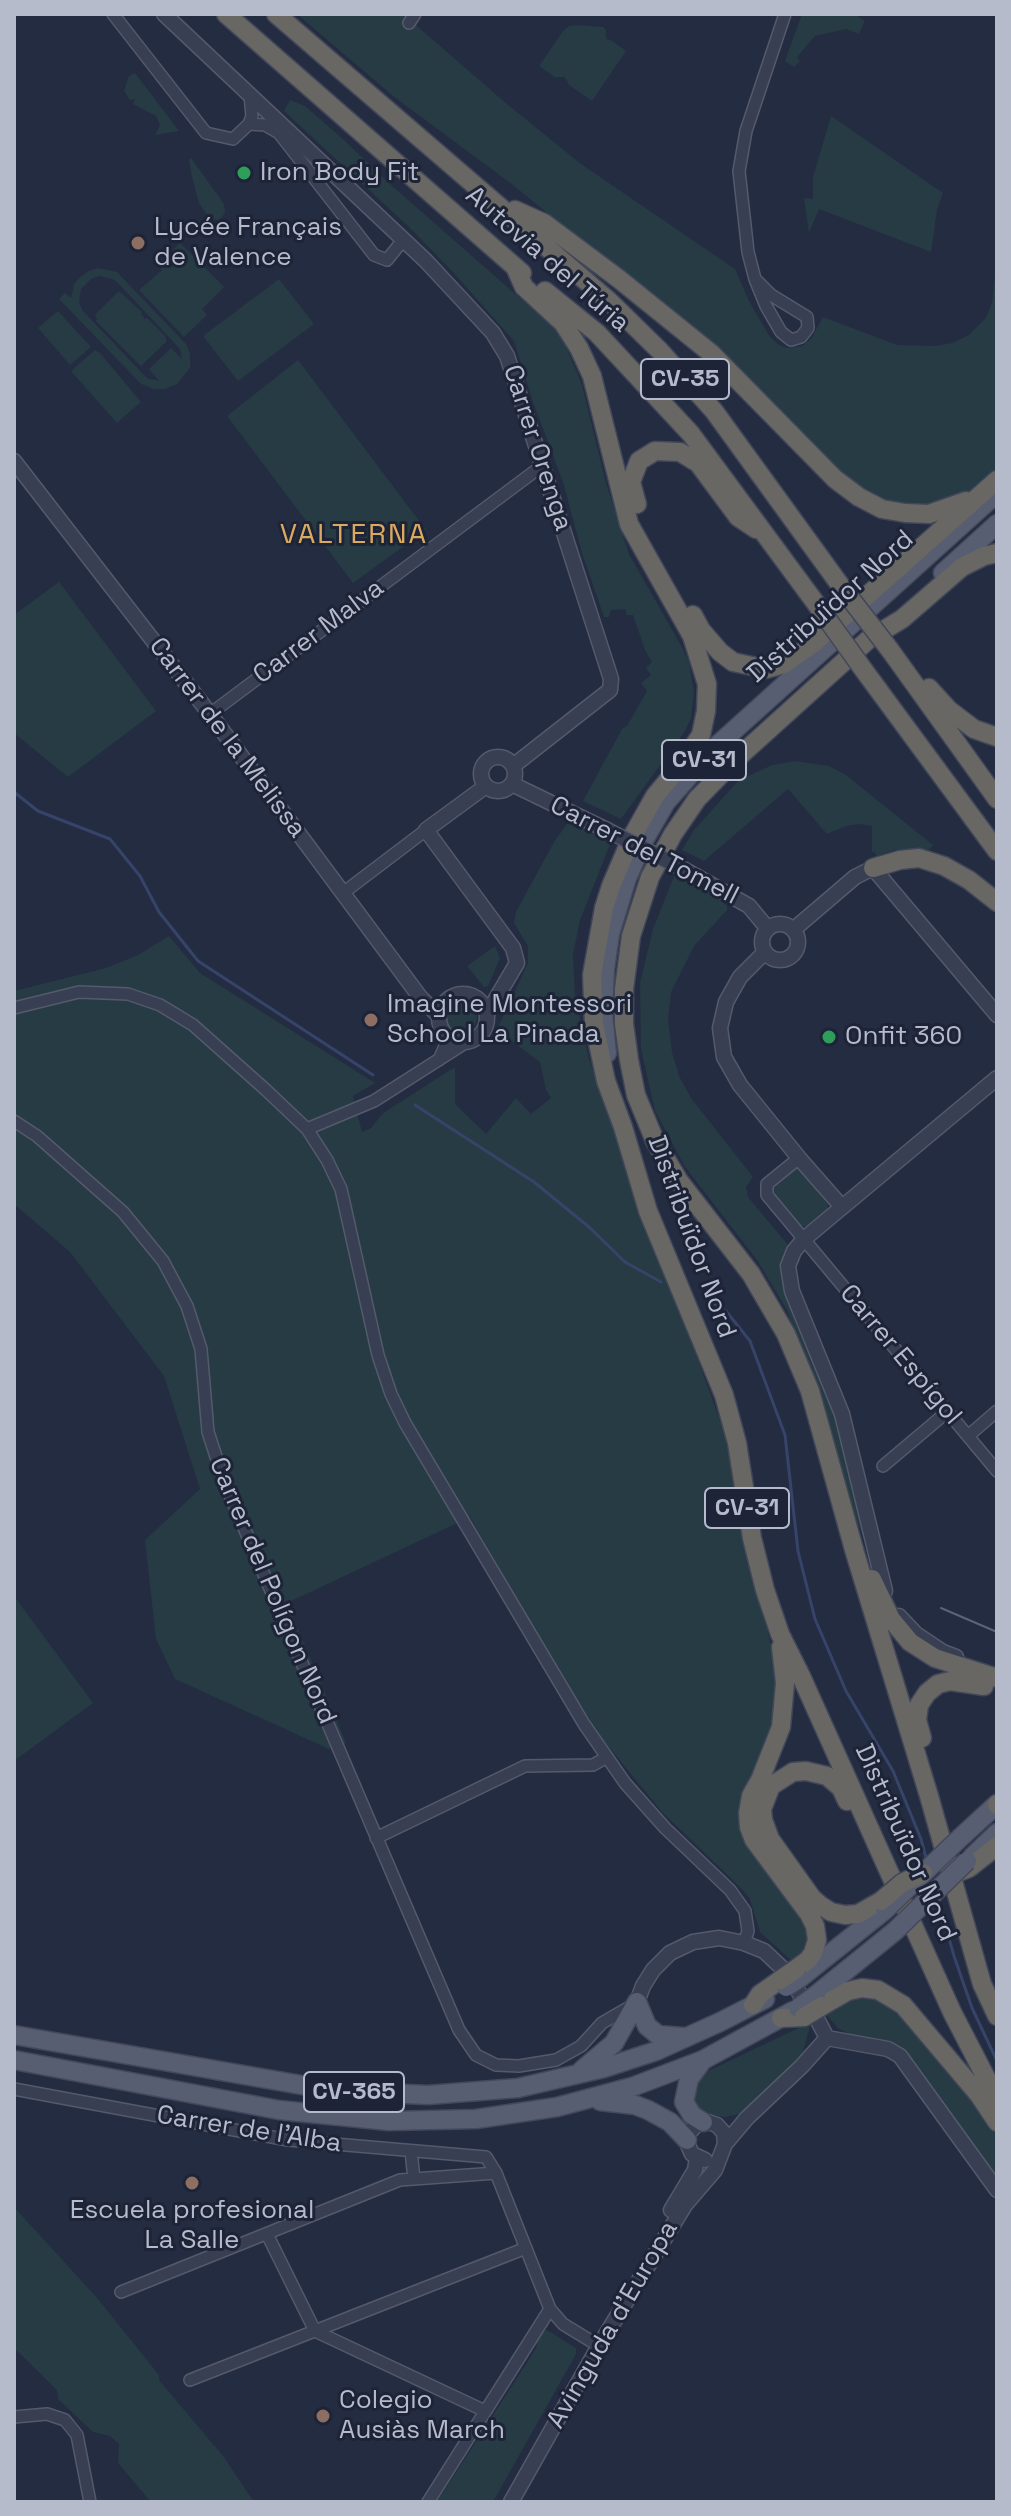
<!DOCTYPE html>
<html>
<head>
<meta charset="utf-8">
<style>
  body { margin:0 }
  #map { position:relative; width:1011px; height:2516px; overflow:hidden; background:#242c42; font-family:"Space Grotesk",sans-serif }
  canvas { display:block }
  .frame { position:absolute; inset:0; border:16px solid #b6bbcc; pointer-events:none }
</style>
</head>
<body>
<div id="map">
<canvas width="1011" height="2516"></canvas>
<div class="frame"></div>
</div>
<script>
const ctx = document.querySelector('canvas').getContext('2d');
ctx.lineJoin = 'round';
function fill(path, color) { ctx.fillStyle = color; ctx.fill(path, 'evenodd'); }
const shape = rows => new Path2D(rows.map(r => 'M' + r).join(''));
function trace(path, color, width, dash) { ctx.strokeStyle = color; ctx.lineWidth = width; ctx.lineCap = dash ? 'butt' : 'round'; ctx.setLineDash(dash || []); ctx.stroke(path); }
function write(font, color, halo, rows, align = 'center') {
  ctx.font = font + ' "Space Grotesk",sans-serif'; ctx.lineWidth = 6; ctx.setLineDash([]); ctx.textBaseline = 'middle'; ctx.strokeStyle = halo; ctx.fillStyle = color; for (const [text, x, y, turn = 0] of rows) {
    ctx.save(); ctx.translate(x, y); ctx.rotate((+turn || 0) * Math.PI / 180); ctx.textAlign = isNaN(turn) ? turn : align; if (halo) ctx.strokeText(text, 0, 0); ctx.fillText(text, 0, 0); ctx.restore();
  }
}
fill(shape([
  [297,14,403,14,507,104,581,164,735,269,750,303,770,337,779,345,787,348,802,346,811,339,823,317,897,345,935,346,953,343,969,335,986,318,992,303,997,256,997,472,972,493,946,504,917,507,887,502,860,489,835,469,609,264,513,185,393,96],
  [802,14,854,14,865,21,859,34,846,29,815,36,797,57,800,61,794,67,785,61],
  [577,25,603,27,606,30,606,39,611,40,626,51,592,101,569,85,565,77,555,77,539,66,563,31,569,26],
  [135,73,179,131,155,135,160,125,156,116,133,104,135,99,130,100,124,91,129,76],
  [290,100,305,106,345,141,390,184,555,329,568,351,582,385,606,483,629,554,683,649,689,662,694,693,691,718,685,731,621,819,583,801,622,729,627,726,647,691,641,683,651,675,646,668,652,662,645,650,633,615,627,615,625,609,611,610,609,617,604,617,582,553,563,482,533,402,514,341,453,272,409,227,284,111],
  [831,116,943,193,937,210,931,252,819,209,809,233,804,198,813,199,813,177],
  [191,158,224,204,225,213,219,220,209,218,199,203,192,177,189,160],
  [180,243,224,287,202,309,207,315,184,337,139,290,162,270,158,264],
  [98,268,117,272,186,344,190,353,190,368,177,384,165,389,154,389,141,384,59,299,65,293,71,298,74,284,79,278,88,271],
  [99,276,115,280,180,349,182,359,171,348,149,369,159,381,147,378,82,310,79,302,81,289,91,279],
  [279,279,314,324,238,381,203,336],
  [119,291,142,312,141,314,145,319,147,318,165,336,167,341,141,366,96,321,97,319,95,315],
  [58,311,91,347,70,365,38,328],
  [95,350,100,353,141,402,117,423,71,371],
  [298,360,426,530,353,583,227,416],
  [59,582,156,711,68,777,14,733,14,615],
  [795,761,829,766,846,775,933,845,930,849,894,850,876,856,875,852,872,852,872,826,859,824,846,826,827,834,788,789,704,861,682,850,694,830,738,781,772,765],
  [569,821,611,842,580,920,573,955,575,998,589,1059,723,1429,776,1668,773,1722,759,1764,748,1787,807,1920,808,1943,803,1956,793,1962,760,1932,750,1899,741,1888,662,1812,604,1741,557,1669,470,1517,287,1603,346,1743,329,1749,175,1679,156,1639,145,1540,200,1489,164,1376,70,1252,14,1204,14,991,106,968,138,955,169,936,200,973,375,1083,353,1096,362,1132,371,1128,383,1113,455,1067,455,1104,486,1134,516,1098,531,1114,551,1098,546,1090,540,1062,497,1030,528,963,528,946,514,923,516,912,554,842],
  [675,874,716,895,727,906,727,910,694,946,671,992,668,1019,672,1052,679,1076,691,1098,753,1177,746,1187,748,1197,789,1246,785,1260,840,1430,873,1564,833,1455,826,1422,787,1310,757,1260,685,1167,655,1111,641,1049,640,983,653,929],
  [495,946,500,958,488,986,484,987,467,966],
  '445 1017a16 16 0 1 1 32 0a16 16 0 1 1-32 0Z',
  [795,1168,801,1170,828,1205,827,1212,810,1226,803,1226,797,1223,773,1195,771,1190],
  [14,1596,93,1703,14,1761],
  [868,1995,895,2006,985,2116,997,2136,997,2179,890,2044,851,2035,838,2028,824,2012,840,2001],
  [811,2022,802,2055,741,2114,724,2117,703,2113,695,2109,690,2094,702,2074],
  [14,2207,98,2299,159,2375,159,2380,223,2456,254,2502,151,2502,118,2463,119,2444,110,2436,93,2432,58,2399,57,2390,14,2348],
  [547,2330,576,2348,576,2354,493,2502,437,2502,537,2347,536,2342,540,2333]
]), '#263b43');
trace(shape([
  [14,792,38,811,110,839,140,876,159,912,198,961,373,1075],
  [415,1105,534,1182,589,1227,625,1262,661,1282],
  [706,1299,726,1311,750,1341,785,1435,798,1551,815,1619,846,1691,893,1771,921,1839,927,1861],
  [938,1899,954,1956,972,2008,997,2061]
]), '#37446a', 3);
const minor = shape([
  [113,14,206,133,233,139,249,124,252,116,250,94],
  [409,23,415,14],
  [249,124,265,125,279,133,374,255,387,260,404,239],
  [755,279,771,295,807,317,808,328,801,337,791,340,781,332,766,306,755,279,748,252,739,171,746,131,785,14],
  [210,714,543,465],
  [343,893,426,830],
  [14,1008,79,992,128,994,160,1005,193,1025,266,1090,307,1129,327,1160,341,1189,378,1355,391,1394,405,1423,584,1724,625,1783,665,1828,730,1890,745,1911,748,1931,744,1943],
  [439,1060,449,1037],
  [14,1121,37,1136,123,1212,163,1261,187,1306,201,1349,208,1432,224,1481,459,2030,476,2055,496,2065,519,2066,556,2060,581,2046,602,2023,633,2005],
  [307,1129,374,1101,468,1041],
  [799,1158,767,1184,767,1195,997,1471],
  [968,1436,997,1411],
  [883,1466,947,1412],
  [376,1838,525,1766,593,1765,607,1757],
  [14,2089,288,2140,486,2157,496,2173,550,2309,563,2324,599,2346],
  [411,2151,414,2179],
  [267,2234,315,2331,485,2411],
  [121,2292,400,2180,496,2173],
  [190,2380,526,2248],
  [14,2417,47,2414,65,2420,77,2435,90,2502],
  [428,2502,550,2309]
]);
const tertiary = shape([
  [164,14,426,261,493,333,507,356,611,679,610,690,513,766],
  [14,461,210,714,420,997,439,1016],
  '481 774a17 17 0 1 1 34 0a17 17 0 1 1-34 0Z',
  [512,784,609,831],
  [486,786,426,830,513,948,517,963,487,1014],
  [685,870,749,906,768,929],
  '762 942a18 18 0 1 1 36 0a18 18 0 1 1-36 0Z',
  [793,930,855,877,873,868,997,1015],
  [765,952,740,977,726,1002,720,1028,724,1057,740,1085,799,1158,842,1207],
  '439 1018a24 24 0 1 1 48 0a24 24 0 1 1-48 0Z',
  [885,1591,842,1414,792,1291,788,1266,794,1251,804,1239,997,1078],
  [899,1616,916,1634,943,1652,956,1657],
  [637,2002,643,1986,653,1970,670,1953,693,1942,719,1938,744,1943,764,1951,782,1968,816,2017,827,2038],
  [827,2038,888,2049,900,2056,997,2190],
  [705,2160,692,2154,688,2145,688,2134,697,2124,708,2122,717,2125,724,2133,725,2144],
  [671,2210,695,2170,697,2157],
  [511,2502,599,2346,685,2205,715,2170,725,2144,747,2118,802,2066,827,2038]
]);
const primary = shape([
  [943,573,997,524],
  [607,1053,603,1014,605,969,610,934,627,878,644,840,666,802,711,751,997,493],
  [960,1838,997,1804],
  [972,1857,997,1833],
  [800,1978,885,1910],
  [816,1995,895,1931],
  [637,2002,647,2026,658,2035,683,2037],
  [14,2035,336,2091,428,2095,518,2088,604,2068,656,2051,720,2022,765,1999],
  [14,2060,279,2110,389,2121,476,2119,557,2107,632,2087,703,2060,793,2011],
  [582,2070,614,2043,637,2002],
  [600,2101,635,2105,648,2110,670,2122,687,2140],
  [703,2122,692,2115,684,2102,689,2079,703,2060]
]);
const trunk = shape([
  [226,14,522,273],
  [276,14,608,300,660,351,714,411,843,589],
  [515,210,544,223,619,279,712,354,835,479,859,497,882,509,905,513,929,514,966,501],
  [515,267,524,287,563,323,579,348,592,376,629,524,692,636,707,684,706,711,701,735,684,761,655,796,632,837,611,886,604,908,592,975,594,1024,606,1081,623,1127,648,1211,724,1395,737,1443,752,1538,765,1590,780,1634,801,1676,952,2012,997,2099],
  [545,291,597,333,691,434,820,609],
  [637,504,631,482,639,461,655,451,680,452,698,463,738,517,756,529],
  [997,553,984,556,962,567,902,619,869,639,734,761,697,799,673,834,650,877,631,936,624,989,624,1024,629,1060,636,1095,655,1141,679,1181,751,1274,786,1334,810,1391,855,1553,929,1796,982,1984,997,2016],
  [693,615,701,630,720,652,733,662,766,669,784,664,814,643,997,480],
  [890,650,997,799],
  [863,669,997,851],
  [929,688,949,710,974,729,997,737],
  [873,868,900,860,919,858,944,866,969,880,997,902],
  [872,1579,891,1619,910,1642,935,1658,997,1678],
  [781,1647,785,1683,781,1727,760,1780,751,1796,748,1813,749,1827,754,1840,809,1914,815,1926,817,1940,813,1953,808,1960,796,1969],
  [922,1738,917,1720,919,1705,927,1693,938,1684,950,1681,984,1686],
  [847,1801,841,1788,827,1776,806,1771,793,1772,771,1786,762,1809,763,1820,770,1839,812,1898,820,1905,831,1912,845,1915,858,1914,881,1901],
  [997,1805,997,1804],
  [956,1873,969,1868,997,1846],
  [753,2005,760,1994,780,1980],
  [822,2006,848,1991,862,1988,878,1990,903,2005,979,2095,997,2122],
  [781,2018,804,2017]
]);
trace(minor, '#545a6c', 14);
trace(tertiary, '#545a6c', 17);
trace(primary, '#43485b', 21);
trace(trunk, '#414759', 21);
trace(minor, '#393f52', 11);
trace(tertiary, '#393f52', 14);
trace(primary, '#575e72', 18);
trace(trunk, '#686764', 18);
trace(shape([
  [941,1608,997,1632]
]), '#5b6279', 2);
const tertiaryBridge = shape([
  [609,831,685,870]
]);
const primaryBridge = shape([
  [885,1910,960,1838],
  [895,1931,967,1861],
  [786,1987,800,1978],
  [798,2008,816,1995]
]);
const trunkBridge = shape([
  [843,589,890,650],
  [820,609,863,669],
  [881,1901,902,1883,923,1873],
  [780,1980,796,1969],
  [804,2017,822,2006]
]);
trace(tertiaryBridge, '#545a6c', 17, []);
trace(primaryBridge, '#43485b', 21, []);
trace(trunkBridge, '#414759', 21, []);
trace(tertiaryBridge, '#393f52', 14);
trace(primaryBridge, '#575e72', 18);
trace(trunkBridge, '#686764', 18);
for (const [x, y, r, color] of [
  [244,173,8,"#2e9e5b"],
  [138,243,8,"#8d6e63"],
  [371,1020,8,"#8d6e63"],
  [829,1037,8,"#2e9e5b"],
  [192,2183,8,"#8d6e63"],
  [323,2416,8,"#8d6e63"]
]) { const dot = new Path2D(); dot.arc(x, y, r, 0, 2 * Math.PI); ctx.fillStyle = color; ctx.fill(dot); trace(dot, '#1e2437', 3); }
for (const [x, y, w] of [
  [685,379,88],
  [704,760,84],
  [747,1508,84],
  [354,2092,100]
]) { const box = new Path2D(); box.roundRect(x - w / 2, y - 20, w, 40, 6); ctx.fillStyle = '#1e2437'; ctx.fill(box); trace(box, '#b6bbcc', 2); }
write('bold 24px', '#b6bbcc', null, [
  ["CV-35",685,379],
  ["CV-31",704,760],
  ["CV-31",747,1508],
  ["CV-365",354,2092]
]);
write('26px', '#b6bbcc', '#1e2437', [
  ["Iron Body Fit",260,173],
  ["Lycée Français",154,228],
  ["de Valence",154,258],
  ["Imagine Montessori",387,1005],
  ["School La Pinada",387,1035],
  ["Onfit 360",845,1037],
  ["Escuela profesional",192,2211,"center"],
  ["La Salle",192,2241,"center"],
  ["Colegio",339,2401],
  ["Ausiàs March",339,2431]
], 'left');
write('26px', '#b6bbcc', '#1e2437', [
  ["Autovia del Túria",547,260,41],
  ["Carrer Orenga",537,448,72],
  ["Distribuïdor Nord",831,607,-42],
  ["Carrer Malva",319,632,-37],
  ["Carrer de la Melissa",227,738,53],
  ["Carrer del Tomell",644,851,27],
  ["Distribuïdor Nord",691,1237,70],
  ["Carrer Espígol",900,1355,50],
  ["Carrer del Polígon Nord",272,1591,67],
  ["Distribuïdor Nord",905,1843,66],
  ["Carrer de l'Alba",249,2130,9],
  ["Avinguda d'Europa",613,2325,-60]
]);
ctx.letterSpacing = '2px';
write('28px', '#dbaa61', '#1e2437', [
  ["VALTERNA",354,535]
]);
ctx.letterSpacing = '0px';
</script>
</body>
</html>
